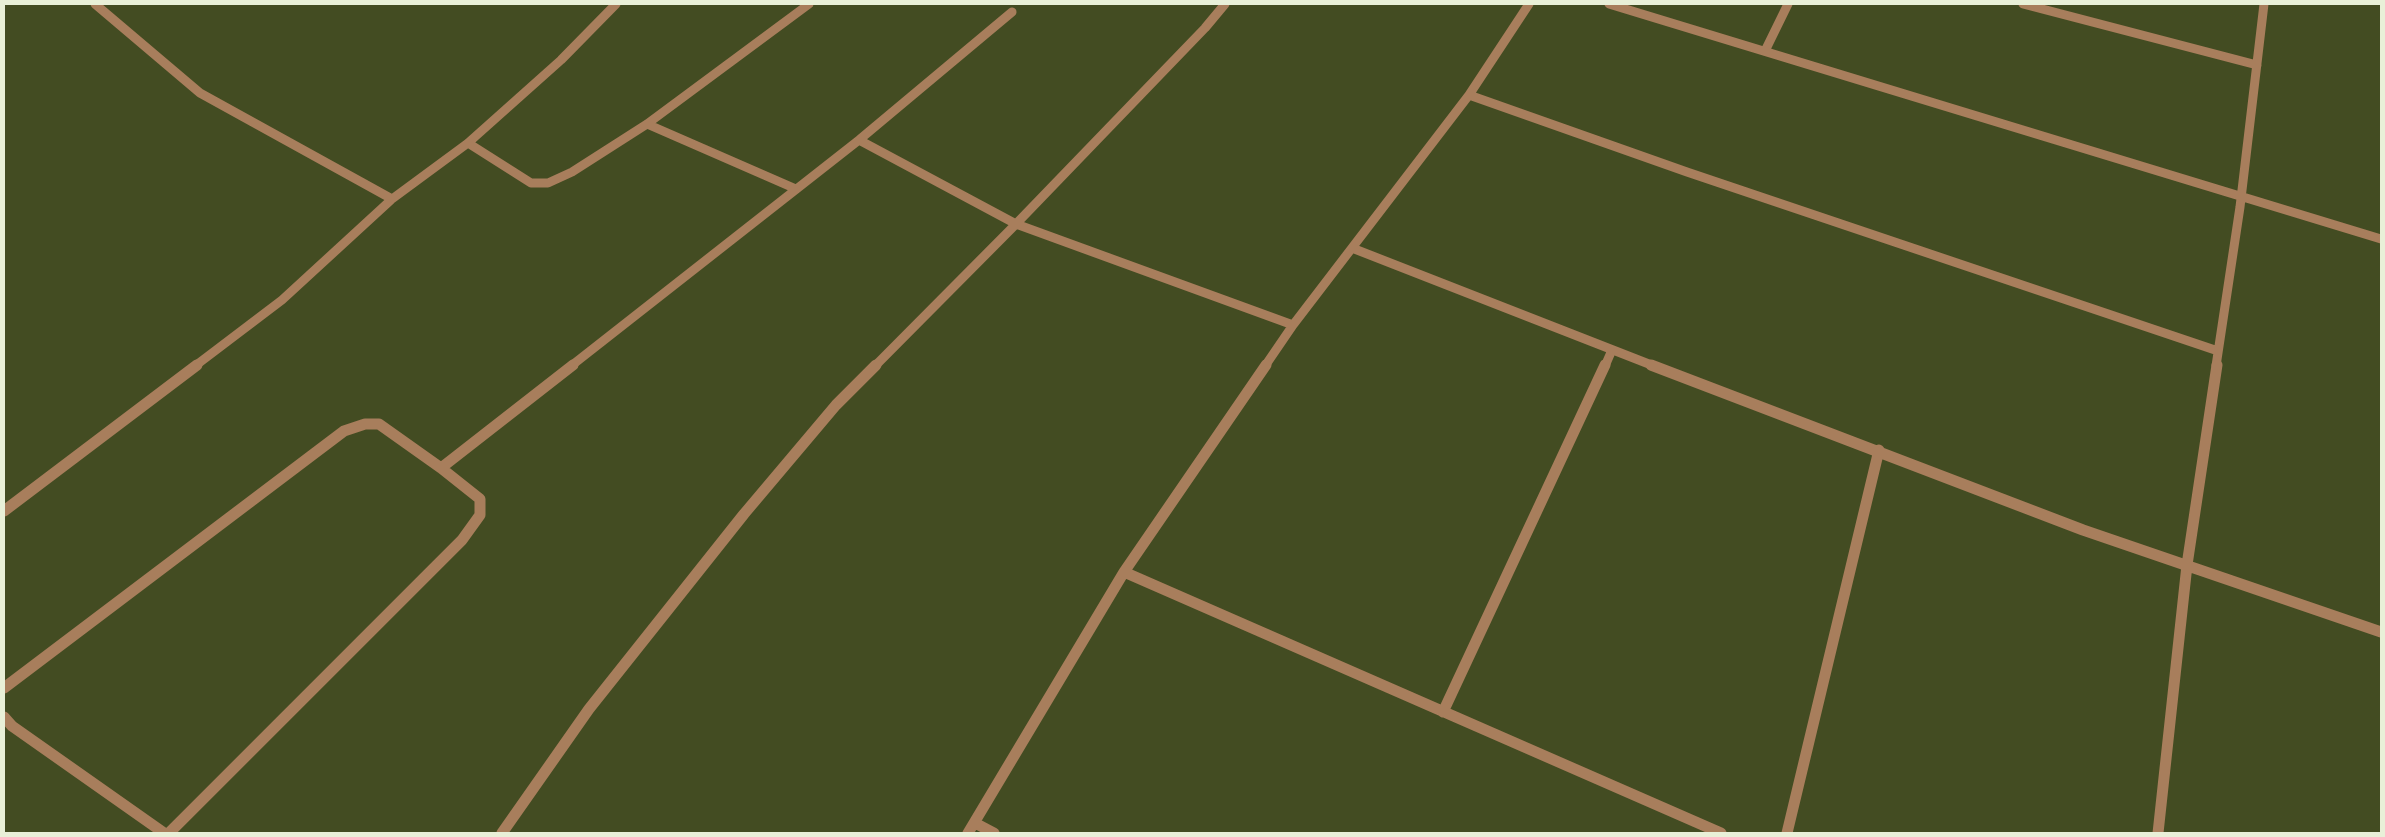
<!DOCTYPE html>
<html>
<head>
<meta charset="utf-8">
<style>
  body { margin:0 }
  #map { position:relative; width:2385px; height:837px; overflow:hidden; background:#434c22; font-family:"Nunito Sans",sans-serif }
  canvas { display:block }
  .frame { position:absolute; inset:0; border:5px solid #e9f0d8; pointer-events:none }
</style>
</head>
<body>
<div id="map">
<canvas width="2385" height="837"></canvas>
<div class="frame"></div>
</div>
<script>
const ctx = document.querySelector('canvas').getContext('2d');
ctx.lineJoin = 'round';
const shape = rows => new Path2D(rows.map(r => 'M' + r).join(''));
function trace(path, color, width, dash) { ctx.strokeStyle = color; ctx.lineWidth = width; ctx.lineCap = dash ? 'butt' : 'round'; ctx.setLineDash(dash || []); ctx.stroke(path); }
trace(shape([
  [95,4,200,93,392,199],
  [1609,4,2381,239],
  [2023,4,2257,65],
  [1765,51,1788,4],
  [1469,95,1687,172,2218,351],
  [647,124,796,189],
  [859,140,1016,224,1293,325],
  [468,143,531,183,548,183,572,172,647,124,809,4],
  [1352,248,1654,366],
  [195,366,282,300,392,199,468,143,561,60,616,4],
  [571,366,859,140,1012,12],
  [875,366,1016,224,1205,28,1225,4],
  [1265,366,1293,325,1469,95,1529,4],
  [1605,366,1612,350],
  [2216,366,2240,207,2264,4]
]), '#a87e5c', 9);
trace(shape([
  [1651,365,2083,530,2381,632],
  [4,511,197,365],
  [1124,572,1721,833],
  [4,688,344,431,365,424,379,424,441,468,573,365],
  [1443,712,1605,365],
  [4,717,12,726,164,833],
  [975,823,994,833],
  [169,833,462,540,480,515,480,499,441,468],
  [502,833,589,709,744,514,836,405,876,365],
  [968,833,1124,572,1266,365],
  [1787,833,1879,450],
  [2158,833,2187,565,2217,365]
]), '#a87e5c', 11);
</script>
</body>
</html>
